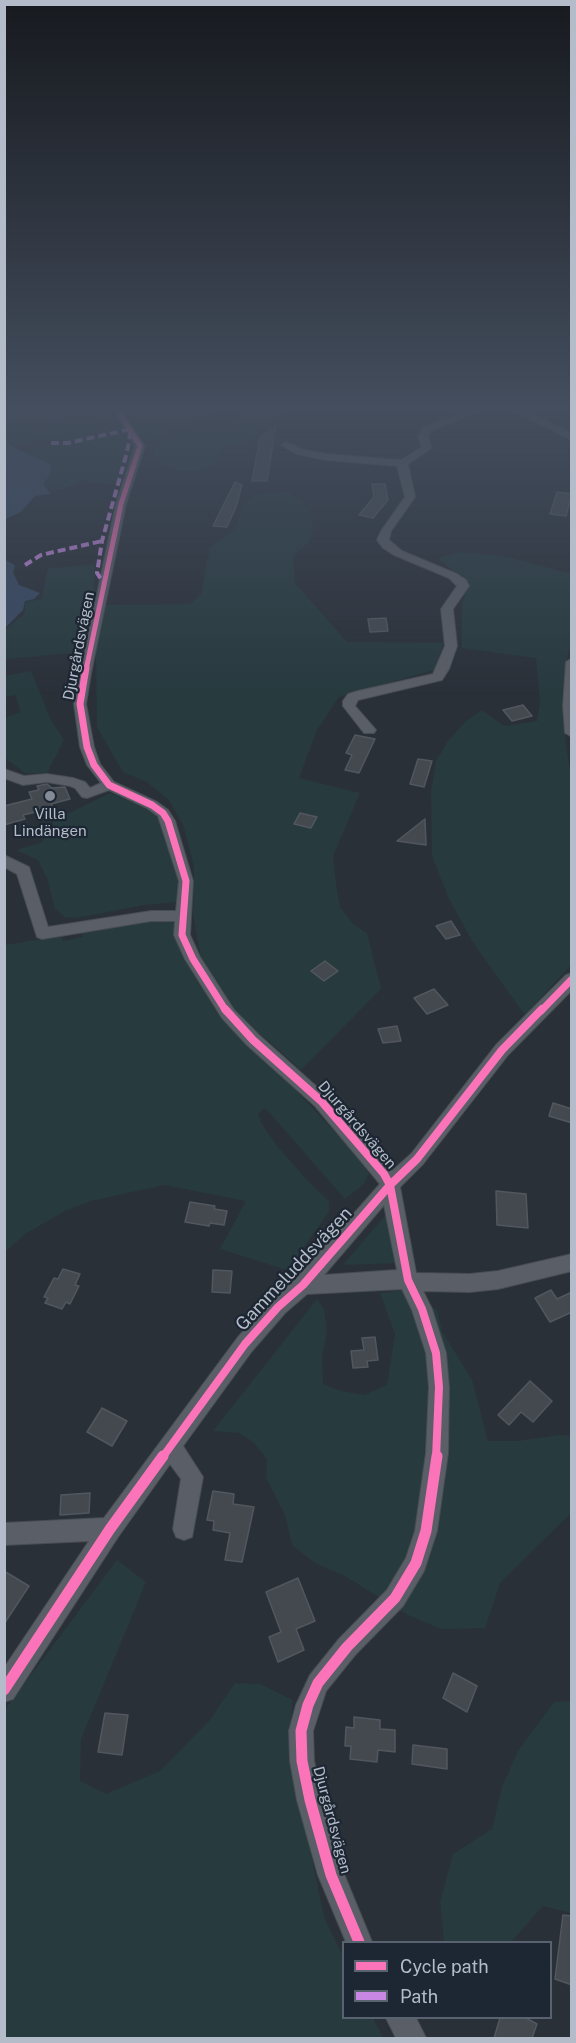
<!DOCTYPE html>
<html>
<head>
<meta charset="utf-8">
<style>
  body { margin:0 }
  #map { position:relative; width:576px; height:2043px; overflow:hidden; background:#2a3038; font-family:"Public Sans",sans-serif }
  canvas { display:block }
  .frame { position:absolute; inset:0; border:6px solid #b4bcc9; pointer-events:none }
  .legend { position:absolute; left:342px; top:1941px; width:210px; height:78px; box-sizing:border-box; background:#1d2633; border:2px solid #59626f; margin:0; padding:8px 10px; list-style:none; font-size:18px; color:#b4bcc9 }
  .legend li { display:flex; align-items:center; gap:12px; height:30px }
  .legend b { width:30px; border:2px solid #59626f }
</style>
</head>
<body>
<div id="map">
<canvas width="576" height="2043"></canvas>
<div class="frame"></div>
<ul class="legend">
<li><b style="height:8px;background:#fb73b8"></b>Cycle path</li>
<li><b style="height:8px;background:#c787e3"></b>Path</li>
</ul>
</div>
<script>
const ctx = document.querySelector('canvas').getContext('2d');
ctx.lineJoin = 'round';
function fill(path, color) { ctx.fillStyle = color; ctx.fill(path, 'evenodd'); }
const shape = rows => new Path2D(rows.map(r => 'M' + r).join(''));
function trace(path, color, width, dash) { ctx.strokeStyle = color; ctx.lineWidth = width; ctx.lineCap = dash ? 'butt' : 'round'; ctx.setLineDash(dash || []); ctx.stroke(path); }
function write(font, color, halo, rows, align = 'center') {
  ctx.font = font + ' "Public Sans",sans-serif'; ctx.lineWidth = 4.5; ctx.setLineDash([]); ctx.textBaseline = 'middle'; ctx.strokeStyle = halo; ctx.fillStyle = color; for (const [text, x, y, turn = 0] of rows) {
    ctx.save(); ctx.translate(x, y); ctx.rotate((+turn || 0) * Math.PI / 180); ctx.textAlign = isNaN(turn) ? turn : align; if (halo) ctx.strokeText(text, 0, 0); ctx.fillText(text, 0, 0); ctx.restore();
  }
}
fill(shape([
  [28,409,107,409,109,412,66,420,110,413,123,429,127,439,133,440,134,445,121,483,108,484,80,480,78,484,51,493,43,484,51,465,24,453,50,445,73,443,66,439,46,437,42,431,42,425,50,421,60,420,48,420,40,425,40,431,44,438,16,446,5,438,5,413],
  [123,409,216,409,206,417,145,442],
  [258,409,285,409,283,415,257,433,250,443,222,446,218,461,208,468,190,471,175,470,164,466,154,455,153,449,162,440,173,436,204,427,218,430,225,428,240,415,245,412,254,413],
  [289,492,308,507,313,529,310,541,293,557,295,583,347,642,444,643,434,670,339,697,317,730,299,778,360,793,333,856,336,884,340,907,353,924,367,933,381,989,301,1070,265,1038,240,1021,201,958,193,914,194,866,183,825,169,800,147,782,123,772,97,727,96,651,5,659,4,631,24,614,26,602,42,599,48,568,95,565,93,596,105,605,190,604,201,594,210,547,235,529,243,506,256,495],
  [460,552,504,556,571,574,572,634,565,670,564,715,566,744,572,784,571,965,525,1015,474,944,449,899,432,856,431,792,436,761,448,741,466,721,482,710,504,726,537,721,540,701,536,658,462,648,462,604,467,588,463,580,438,558],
  [31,671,51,720,64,740,47,773,25,773,5,758,5,718,21,712,15,695,5,697,5,676],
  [110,793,155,812,161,820,181,881,177,902,144,905,76,918,65,917,55,909,47,878,38,860,16,850,40,843,50,835,53,821],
  [160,918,179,920,178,943,189,966,230,1025,291,1085,349,1147,369,1173,364,1184,345,1199,268,1111,264,1108,258,1114,263,1126,278,1147,307,1180,329,1201,329,1212,287,1270,220,1249,246,1201,164,1185,91,1201,65,1211,25,1234,5,1252,5,945,61,936,63,941,83,937,82,932],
  [388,1212,399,1263,343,1265],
  [406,1290,437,1310,442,1331,472,1380,488,1441,517,1441,560,1435,571,1436,571,1513,500,1583,485,1628,441,1629,408,1615,345,1576,315,1563,292,1545,285,1515,266,1477,267,1459,253,1442,239,1433,213,1431,317,1299,324,1309,327,1331,322,1356,323,1384,341,1391,364,1395,387,1385,395,1334,380,1293],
  [117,1560,146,1582,81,1739,80,1781,106,1794,160,1771,209,1721,235,1683,260,1684,293,1700,288,1742,324,1917,343,1956,344,2018,373,2018,383,2038,5,2038,4,1711],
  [571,1701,571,1913,543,1906,511,1942,444,1942,440,1902,453,1854,492,1829,502,1787,518,1751,554,1702]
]), '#273a3e');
fill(shape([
  [5,440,15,448,51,465,51,474,43,484,51,494,35,496,21,512,5,519],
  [5,560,15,565,13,572,19,585,40,593,34,599,25,601,23,610,5,628]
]), '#384963');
const building = shape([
  [276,425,267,481,252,481,260,438,276,425],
  [235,482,242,485,236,507,227,527,213,526,235,482],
  [372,484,385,484,388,500,373,518,359,515,374,497,372,484],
  [557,492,572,494,566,516,550,514,557,492],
  [386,618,388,631,370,632,368,619,386,618],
  [523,705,532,716,512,721,503,710,523,705],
  [355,735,375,739,359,773,345,770,352,755,346,753,355,735],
  [418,759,432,761,424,787,410,784,418,759],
  [47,784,52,788,65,787,70,799,51,804,53,808,23,815,25,819,4,825,4,806,32,799,29,792,39,790,37,786,47,784],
  [300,813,317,817,311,828,294,824,300,813],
  [425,819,426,845,397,841,425,819],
  [451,921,460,935,446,939,436,926,451,921],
  [325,961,338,971,324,981,311,971,325,961],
  [434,989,448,1005,427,1014,414,998,434,989],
  [397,1026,401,1041,383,1043,378,1029,397,1026],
  [553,1103,572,1109,572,1123,549,1116,553,1103],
  [496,1191,526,1194,528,1228,497,1225,496,1191],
  [190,1202,215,1206,214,1209,227,1211,224,1225,210,1223,209,1226,185,1222,190,1202],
  [63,1269,80,1274,75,1285,79,1286,70,1304,66,1302,62,1309,45,1303,48,1298,44,1297,54,1278,58,1279,63,1269],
  [213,1270,232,1271,230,1293,212,1292,213,1270],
  [551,1290,557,1299,572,1292,572,1312,550,1322,535,1298,551,1290],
  [375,1337,378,1360,367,1361,368,1367,353,1368,351,1351,364,1350,362,1338,375,1337],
  [530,1381,552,1401,533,1422,521,1412,509,1425,498,1415,530,1381],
  [102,1408,127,1421,112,1446,87,1432,102,1408],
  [213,1491,234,1494,233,1504,254,1507,242,1562,225,1560,230,1533,213,1530,214,1521,207,1520,213,1491],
  [90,1493,89,1513,60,1515,61,1495,90,1493],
  [4,1571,29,1586,4,1624,4,1571],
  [298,1578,315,1621,296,1629,304,1650,278,1662,269,1637,281,1632,266,1592,298,1578],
  [453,1673,477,1686,467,1712,443,1698,453,1673],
  [105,1713,128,1715,122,1755,98,1752,105,1713],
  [354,1717,380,1720,380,1729,395,1730,395,1752,378,1750,377,1762,350,1759,351,1746,345,1746,346,1727,354,1728,354,1717],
  [413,1745,447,1749,447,1769,412,1764,413,1745],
  [563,1915,572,1916,572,1985,555,1979,563,1915],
  [500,2018,526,2018,537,2024,532,2038,494,2038,500,2018]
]);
fill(building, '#444950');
trace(building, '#52575f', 1.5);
const minor = shape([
  [112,409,121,409,145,446,126,504,91,673,86,704,94,747,100,764,114,782,157,802,168,810,175,821,193,881,190,935,200,957,234,1010,259,1035,327,1096,392,1171,411,1154,496,1045,566,975,572,973,572,990,508,1055,423,1164,400,1187,416,1273,470,1274,498,1271,572,1254,572,1271,498,1289,470,1292,423,1291,432,1309,446,1353,449,1387,448,1453,437,1531,424,1571,403,1606,355,1655,326,1691,313,1731,314,1761,323,1800,344,1874,372,1942,346,1942,318,1875,297,1800,290,1761,289,1731,296,1705,310,1675,339,1639,387,1590,406,1558,415,1531,426,1453,429,1387,426,1353,412,1310,402,1289,307,1294,285,1313,252,1351,183,1446,203,1477,192,1537,184,1540,176,1537,173,1529,181,1479,170,1464,118,1537,13,1699,4,1702,4,1668,89,1541,4,1545,4,1523,104,1518,238,1337,271,1301,296,1279,380,1184,315,1106,247,1045,222,1018,185,959,174,935,175,921,151,921,42,939,37,937,17,874,4,867,4,855,29,867,48,927,151,911,176,911,179,881,158,816,147,808,109,790,87,798,82,797,75,788,70,786,47,782,23,785,4,778,4,769,24,776,47,774,73,778,85,782,90,788,101,783,87,765,80,747,74,704,116,504,135,446,112,409],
  [384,1205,397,1270,324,1275,384,1205],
  [473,409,486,409,430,431,428,437,432,448,408,464,415,497,391,531,389,540,402,551,457,574,466,580,469,586,453,609,457,646,449,669,442,680,358,700,355,706,376,730,374,733,364,733,343,706,343,701,348,694,358,691,433,674,445,646,441,609,457,586,449,578,394,555,383,548,377,540,381,531,405,497,397,466,326,460,297,454,281,445,286,442,304,450,326,454,401,460,422,447,418,437,423,427,473,409],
  [510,409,522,409,572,433,572,440,510,409],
  [572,658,572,737,565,733,563,706,566,662,572,658],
  [386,2018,416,2018,426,2038,396,2038,386,2018]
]);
trace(minor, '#484c53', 2);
fill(minor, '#5a5e66');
trace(shape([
  [4,411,19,409],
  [51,443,68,443,131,429,127,452,102,541,97,573,103,582],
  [25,565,41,555,102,541]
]), '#c787e3', 4, [8, 4]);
trace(shape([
  [86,670,121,504,140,446,117,409]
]), '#fb73b8', 5);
trace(shape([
  [86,668,80,704,87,747,94,765,109,785,152,805,163,813,168,821,186,881,182,935,193,959,226,1011],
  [541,1011,572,979]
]), '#fb73b8', 7);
trace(shape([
  [225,1009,253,1040,321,1101,384,1174,390,1185,408,1280,422,1309,436,1353,439,1387,436,1458],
  [162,1458,245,1344,278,1307,303,1285,390,1185,417,1159,502,1050,542,1009]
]), '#fb73b8', 8);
trace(shape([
  [4,1690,110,1529,163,1456],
  [359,1942,331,1875,310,1800,302,1761,301,1731,308,1705,318,1683,347,1647,395,1598,416,1563,426,1531,437,1456]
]), '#fb73b8', 11);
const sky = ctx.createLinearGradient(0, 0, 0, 695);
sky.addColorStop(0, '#171a1f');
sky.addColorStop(0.59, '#444e5e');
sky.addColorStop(1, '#444e5e00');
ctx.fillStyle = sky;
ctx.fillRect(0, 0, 576, 695);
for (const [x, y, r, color] of [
  [50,796,6,"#848b96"]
]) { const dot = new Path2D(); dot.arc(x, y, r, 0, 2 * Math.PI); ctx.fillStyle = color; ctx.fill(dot); trace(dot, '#1d2633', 2); }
write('15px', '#b4bcc9', '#1d2633', [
  ["Djurgårdsvägen",79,646,-79],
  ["Djurgårdsvägen",357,1125,49],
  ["Djurgårdsvägen",332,1820,75]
]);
write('15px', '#b4bcc9', '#1d2633', [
  ["Villa",50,814],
  ["Lindängen",50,831]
]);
write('18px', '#b4bcc9', '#1d2633', [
  ["Gammeluddsvägen",294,1269,-47]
]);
</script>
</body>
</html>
